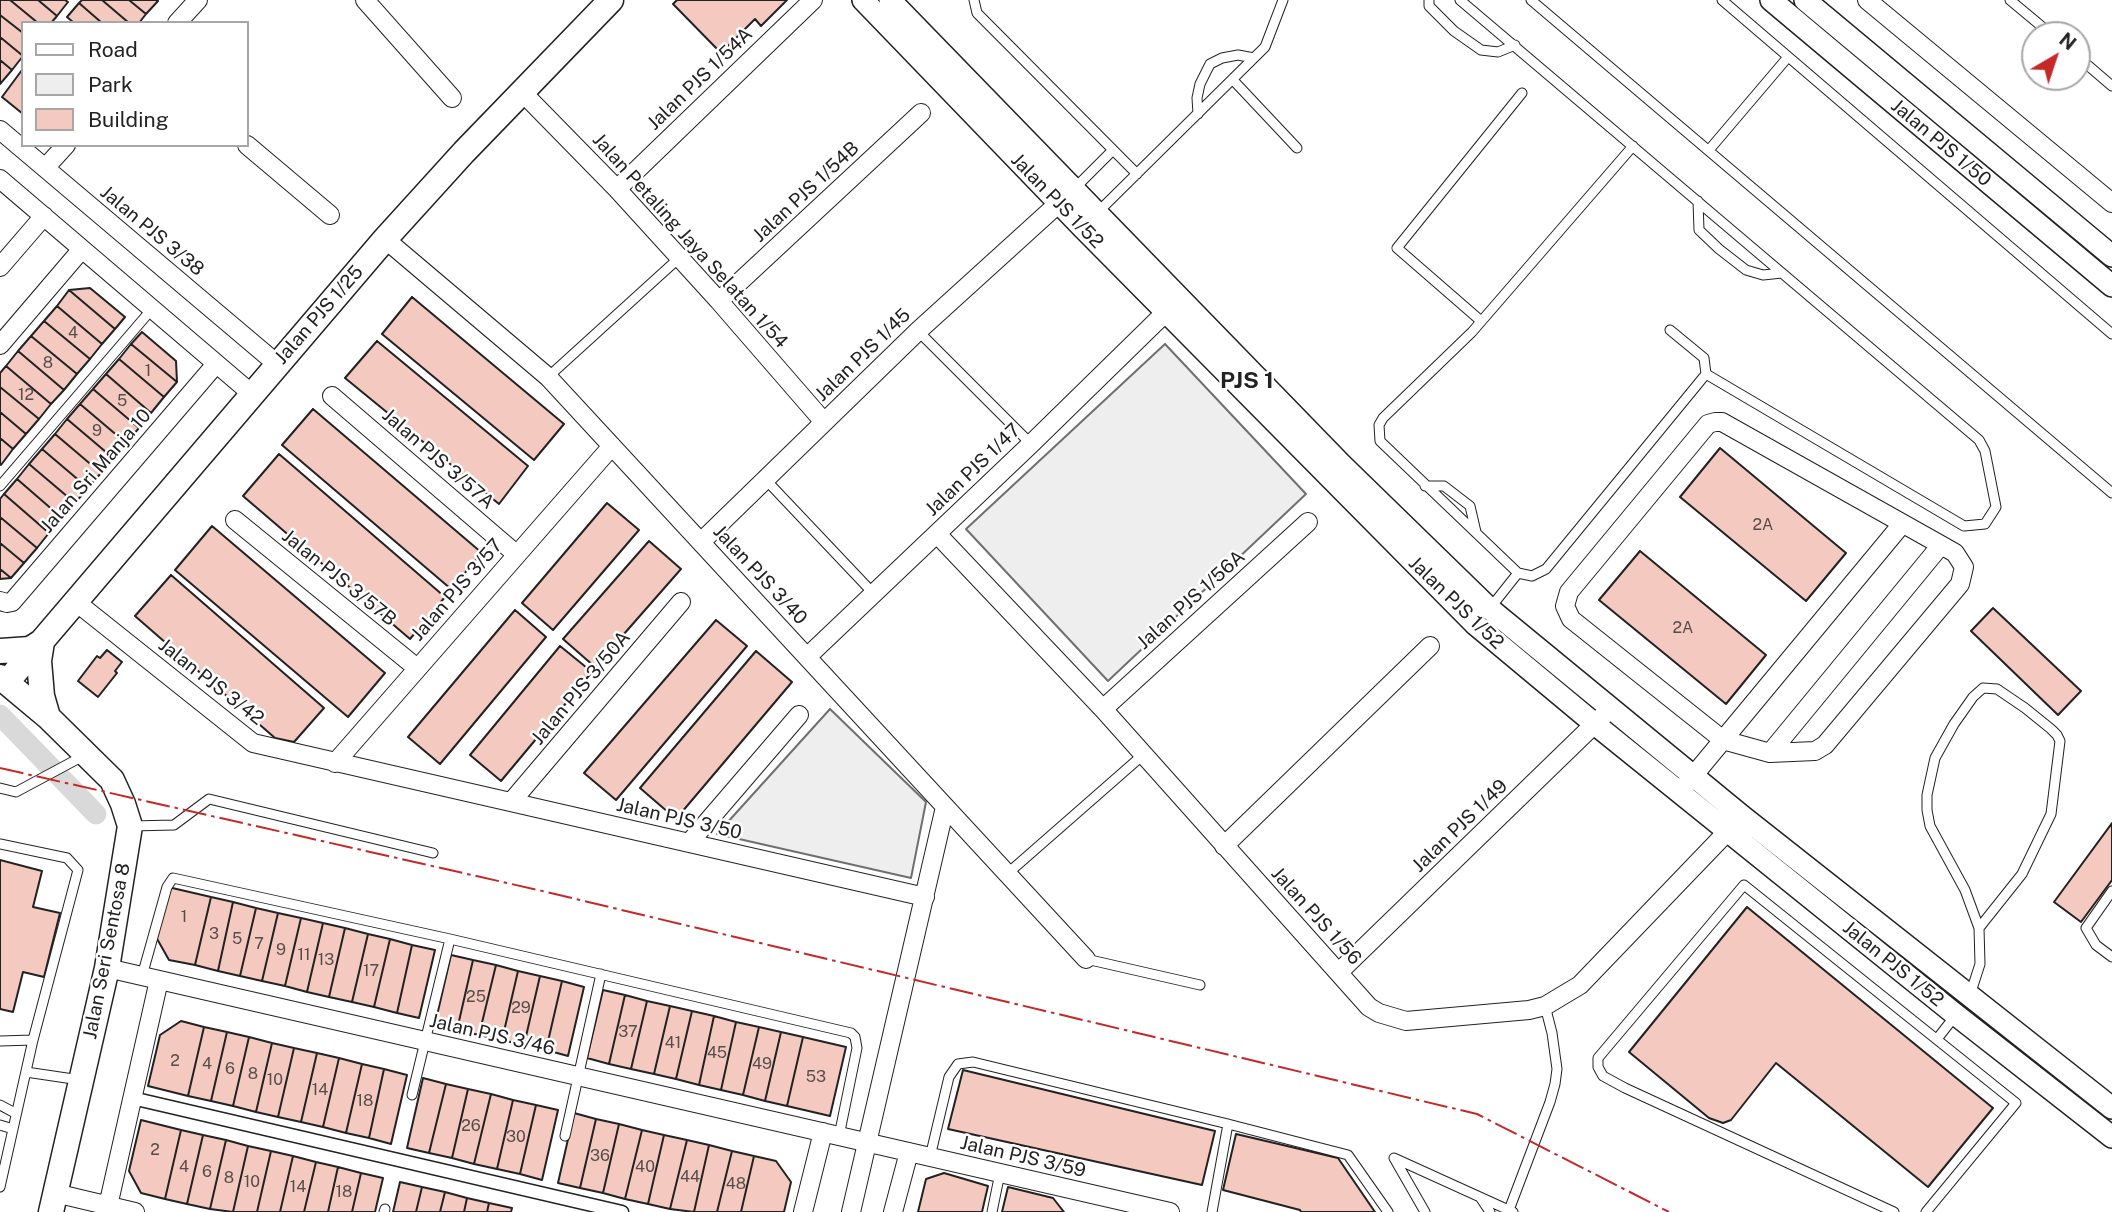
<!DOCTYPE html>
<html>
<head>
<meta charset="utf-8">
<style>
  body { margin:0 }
  #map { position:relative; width:2112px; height:1212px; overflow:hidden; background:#fff; font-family:"Public Sans",sans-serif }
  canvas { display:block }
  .legend { position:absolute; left:21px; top:21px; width:228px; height:126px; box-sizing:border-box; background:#fff; border:2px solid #a7a7a7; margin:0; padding:9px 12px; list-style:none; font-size:21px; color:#222 }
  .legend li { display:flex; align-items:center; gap:14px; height:35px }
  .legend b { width:35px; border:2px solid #a7a7a7 }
  .north { position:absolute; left:2021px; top:21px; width:70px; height:70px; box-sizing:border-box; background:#fff; border:2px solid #a7a7a7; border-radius:50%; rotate:39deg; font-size:19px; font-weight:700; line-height:28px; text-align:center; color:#222 }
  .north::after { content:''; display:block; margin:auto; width:24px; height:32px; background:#c62828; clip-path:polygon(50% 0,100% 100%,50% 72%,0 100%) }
</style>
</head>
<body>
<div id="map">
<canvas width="2112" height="1212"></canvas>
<ul class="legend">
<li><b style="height:9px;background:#fff"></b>Road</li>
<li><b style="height:19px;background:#eee"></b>Park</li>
<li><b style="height:19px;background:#f3c9c0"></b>Building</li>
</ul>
<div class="north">N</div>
</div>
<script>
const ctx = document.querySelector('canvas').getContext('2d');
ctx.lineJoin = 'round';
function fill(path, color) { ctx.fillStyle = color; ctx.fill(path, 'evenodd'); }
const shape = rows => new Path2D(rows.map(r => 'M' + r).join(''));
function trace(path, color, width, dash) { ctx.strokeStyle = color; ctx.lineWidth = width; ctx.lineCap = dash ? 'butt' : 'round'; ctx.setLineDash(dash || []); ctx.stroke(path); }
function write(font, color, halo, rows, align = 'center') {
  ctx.font = font + ' "Public Sans",sans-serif'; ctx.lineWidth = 5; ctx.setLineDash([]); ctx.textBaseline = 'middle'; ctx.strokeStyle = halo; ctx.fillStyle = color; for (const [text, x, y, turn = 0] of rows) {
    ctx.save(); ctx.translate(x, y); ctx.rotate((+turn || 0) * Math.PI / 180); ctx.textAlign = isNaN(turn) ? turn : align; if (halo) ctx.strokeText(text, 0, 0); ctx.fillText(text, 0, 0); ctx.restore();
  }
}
const green = shape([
  [1165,344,1306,494,1108,681,966,529,1165,344],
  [830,709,926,802,911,878,717,834,830,709]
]);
fill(green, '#eee');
trace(green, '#6f6f6f', 2);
trace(shape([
  [0,715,96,814]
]), '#d9d9d9', 21);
const building = shape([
  [0,0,10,0,38,23,23,23,23,33,0,15,0,0],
  [10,0,38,0,57,16,51,23,38,23,10,0],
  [38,0,65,0,68,2,57,16,38,0],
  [82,0,102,0,129,23,102,23,79,3,82,0],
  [102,0,129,0,146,14,139,23,129,23,102,0],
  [129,0,156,0,158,1,146,14,129,0],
  [677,0,787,0,761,26,755,19,721,53,673,4,677,0],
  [79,3,102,23,74,23,67,17,79,3],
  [0,15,23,33,23,56,0,37,0,15],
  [0,37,23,56,12,70,0,60,0,37],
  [0,60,12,70,0,84,0,60],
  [22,70,23,71,23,114,2,97,22,70],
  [90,288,125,317,115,329,69,290,90,288],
  [69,290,115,329,102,344,57,306,69,290],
  [412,297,564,424,534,460,382,334,412,297],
  [57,306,102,344,90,359,44,321,57,306],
  [44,321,90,359,77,374,31,336,44,321],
  [142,332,176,361,177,382,131,344,142,332],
  [31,336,77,374,64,390,18,351,31,336],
  [377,341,528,466,499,504,345,378,377,341],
  [131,344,177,382,164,397,119,359,131,344],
  [18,351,64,390,51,404,6,366,18,351],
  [119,359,164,397,151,413,106,374,119,359],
  [6,366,51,404,39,419,0,387,0,373,6,366],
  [106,374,151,413,139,428,93,389,106,374],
  [0,387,39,419,26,434,0,412,0,387],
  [93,389,139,428,126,443,80,404,93,389],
  [80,404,126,443,113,458,67,419,80,404],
  [313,409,482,553,451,589,282,445,313,409],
  [0,412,26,434,13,449,0,438,0,412],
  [67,419,113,458,101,473,55,434,67,419],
  [55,434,101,473,88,488,42,449,55,434],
  [0,438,13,449,1,465,0,464,0,438],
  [1720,448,1846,553,1806,601,1680,497,1720,448],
  [42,449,88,488,75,503,29,464,42,449],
  [279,454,445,597,410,639,243,496,279,454],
  [29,464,75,503,62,518,17,479,29,464],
  [17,479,62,518,49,533,4,494,17,479],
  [4,494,49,533,37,548,0,517,0,499,4,494],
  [607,503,639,530,553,630,522,603,607,503],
  [0,517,37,548,24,563,0,543,0,517],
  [212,526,385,673,348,717,175,570,212,526],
  [649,541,681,569,595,667,563,639,649,541],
  [0,543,24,563,11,578,0,569,0,543],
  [1640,551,1766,655,1726,704,1599,600,1640,551],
  [0,569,11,578,0,579,0,569],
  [171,575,324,708,294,742,275,738,135,616,171,575],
  [1993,608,2081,691,2058,715,1971,631,1993,608],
  [515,610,546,637,440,764,408,737,515,610],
  [716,620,747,646,616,800,584,773,716,620],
  [560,646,592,672,501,781,470,755,560,646],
  [107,650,122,662,115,671,117,673,98,697,78,681,97,656,100,658,107,650],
  [756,651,792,682,676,819,640,788,756,651],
  [2112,823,2112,880,2081,922,2054,902,2112,823],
  [0,860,42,871,33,907,60,913,44,977,23,972,13,1012,0,1009,0,860],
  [168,887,211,897,195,965,169,960,156,937,168,887],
  [211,897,233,902,218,971,195,965,211,897],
  [233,902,256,908,240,976,218,971,233,902],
  [1747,907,1993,1108,1928,1187,1776,1063,1731,1120,1723,1123,1709,1118,1629,1052,1747,907],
  [256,908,278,913,262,981,240,976,256,908],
  [278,913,301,918,285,986,262,981,278,913],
  [301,918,323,923,307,992,285,986,301,918],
  [323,923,345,928,329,997,307,992,323,923],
  [345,928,368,934,352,1002,329,997,345,928],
  [368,934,390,939,374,1007,352,1002,368,934],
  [390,939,412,945,397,1013,374,1007,390,939],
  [412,945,435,950,419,1018,397,1013,412,945],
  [451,955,473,960,457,1030,435,1024,451,955],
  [473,960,496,965,479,1035,457,1030,473,960],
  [496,965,518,971,502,1040,479,1035,496,965],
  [518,971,540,976,524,1045,502,1040,518,971],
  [540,976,562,981,546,1050,524,1045,540,976],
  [562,981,584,987,568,1056,546,1050,562,981],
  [603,990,625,995,609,1064,587,1058,603,990],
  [625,995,647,1001,631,1069,609,1064,625,995],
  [647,1001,670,1006,654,1074,631,1069,647,1001],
  [670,1006,692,1011,676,1079,654,1074,670,1006],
  [692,1011,714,1016,699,1085,676,1079,692,1011],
  [714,1016,736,1022,721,1090,699,1085,714,1016],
  [181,1021,204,1027,188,1096,148,1086,160,1035,181,1021],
  [736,1022,759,1027,743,1095,721,1090,736,1022],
  [204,1027,227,1032,211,1101,188,1096,204,1027],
  [759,1027,781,1032,765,1101,743,1095,759,1027],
  [227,1032,249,1037,233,1106,211,1101,227,1032],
  [781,1032,803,1037,787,1106,765,1101,781,1032],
  [249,1037,272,1043,256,1112,233,1106,249,1037],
  [803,1037,846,1047,830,1116,787,1106,803,1037],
  [272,1043,294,1048,278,1117,256,1112,272,1043],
  [294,1048,317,1053,301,1122,278,1117,294,1048],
  [317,1053,339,1058,323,1127,301,1122,317,1053],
  [339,1058,362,1064,346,1133,323,1127,339,1058],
  [362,1064,384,1069,369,1138,346,1133,362,1064],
  [384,1069,407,1075,391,1144,369,1138,384,1069],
  [963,1070,1215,1131,1202,1185,948,1129,963,1070],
  [423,1078,446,1084,429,1153,407,1148,423,1078],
  [446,1084,468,1089,452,1158,429,1153,446,1084],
  [468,1089,491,1094,474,1164,452,1158,468,1089],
  [491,1094,513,1100,497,1169,474,1164,491,1094],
  [513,1100,536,1105,520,1174,497,1169,513,1100],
  [536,1105,558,1110,542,1180,520,1174,536,1105],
  [574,1113,596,1119,580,1188,558,1183,574,1113],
  [596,1119,619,1124,603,1193,580,1188,596,1119],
  [141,1120,181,1130,165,1199,141,1193,129,1171,141,1120],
  [619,1124,642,1130,625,1199,603,1193,619,1124],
  [181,1130,203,1135,187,1204,165,1199,181,1130],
  [642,1130,664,1135,648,1204,625,1199,642,1130],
  [1236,1134,1338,1158,1375,1212,1301,1212,1300,1210,1223,1190,1236,1134],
  [203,1135,226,1140,210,1209,187,1204,203,1135],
  [664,1135,687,1140,670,1209,648,1204,664,1135],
  [226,1140,248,1146,233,1212,210,1209,226,1140],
  [687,1140,709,1145,694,1212,670,1209,687,1140],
  [709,1145,732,1151,717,1212,694,1212,709,1145],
  [248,1146,271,1151,257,1212,233,1212,248,1146],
  [271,1151,293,1156,280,1212,257,1212,271,1151],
  [732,1151,754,1156,741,1212,717,1212,732,1151],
  [293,1156,316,1162,304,1212,280,1212,293,1156],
  [754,1156,776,1161,791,1182,784,1212,741,1212,754,1156],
  [316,1162,338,1167,328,1212,304,1212,316,1162],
  [338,1167,361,1173,352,1212,328,1212,338,1167],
  [361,1173,383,1178,375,1212,352,1212,361,1173],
  [944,1173,988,1186,982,1212,918,1212,926,1179,944,1173],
  [400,1182,422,1187,416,1212,393,1212,400,1182],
  [422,1187,445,1192,440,1212,416,1212,422,1187],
  [1008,1187,1053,1198,1064,1212,1002,1212,1008,1187],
  [445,1192,467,1198,464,1212,440,1212,445,1192],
  [467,1198,489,1203,487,1212,464,1212,467,1198],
  [489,1203,512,1208,511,1212,487,1212,489,1203]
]);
fill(building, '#f3c9c0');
trace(building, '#222', 2);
const service = shape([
  [974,0,977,13,1137,174],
  [1429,0,1429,6,1454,31,1481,50,1498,52,1515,45],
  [1460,0,1979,440,1985,451,1996,507,1985,524,1964,526,1706,374],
  [1531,0,2112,493],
  [1722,0,2112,334],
  [2010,0,2052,35],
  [2077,56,2112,86],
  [1233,80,1297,148],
  [1198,114,1197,98,1200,84,1210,64,1222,58,1238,55,1254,58],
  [1633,146,1472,332,1383,418,1379,425,1380,441,1518,573,1532,576,1546,569,1706,374,1704,358,1670,330],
  [1709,150,1788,57],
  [1075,188,1113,150],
  [1698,201,1699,230,1719,249,1746,270,1763,275,1782,273],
  [1098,212,1265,47,1283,0],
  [1481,321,1397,248,1522,93],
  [918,331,1031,444],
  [548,377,679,258],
  [766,480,873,593],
  [0,486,152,309],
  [1425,486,1444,486,1470,506,1476,532],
  [1491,607,1518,573],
  [0,788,16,792,85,755],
  [131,826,174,825,209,799,433,853],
  [0,844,67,858,78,870,33,1040,0,1187],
  [1007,874,1144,754],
  [2112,891,2086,928,2096,945,2112,957],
  [1086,959,1200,985],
  [142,976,167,887,173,878,450,939,851,1033,855,1037,857,1048,839,1136],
  [1970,995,1980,964,1979,928,1965,890,1930,826,1927,810,1927,795,1935,758,1954,724,1973,697,1983,688,1997,689,2025,708,2051,729,2057,735,2060,741,2051,814,2022,874,1979,928],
  [1937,1039,1955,1016],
  [0,1041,33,1040],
  [26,1072,80,1080],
  [412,1095,450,939],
  [0,1105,15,1113],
  [0,1125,13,1129],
  [565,1136,601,974],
  [930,1157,949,1077,958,1064,973,1062,1228,1124,1348,1155,1388,1212],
  [1480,1197,1490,1212],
  [1509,1210,1550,1102,1555,1084,1557,1069,1552,1033,1545,1006],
  [384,1212,385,1209],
  [992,1212,1000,1173],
  [1212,1212,1228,1124],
  [1425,1212,1394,1158,1513,1212],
  [1894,1212,1625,1088,1603,1076,1598,1067,1598,1058,1744,885,2016,1103,1926,1212]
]);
const pedestrian = shape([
  [132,1098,622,1212]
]);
const minor = shape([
  [365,0,452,98],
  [1867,0,2112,203],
  [177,23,198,0],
  [522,92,617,189,719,301,824,422],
  [0,130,277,364],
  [247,145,330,215],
  [45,168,66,145],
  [0,179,252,394],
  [617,189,813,0],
  [385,239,548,377,1086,959],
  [0,267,44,216],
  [719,301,921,113],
  [0,345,82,249],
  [332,396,516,554],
  [235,520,417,668],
  [937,534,1103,709,1369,1007,1379,1013,1406,1021,1529,1010,1545,1006,1580,985,1728,831],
  [701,542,918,331,1059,203],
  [0,601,7,603,12,602,216,364],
  [76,602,253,743,925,897],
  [807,657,1031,444,1166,312],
  [1103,709,1308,522],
  [1770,753,1941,545,1722,422,1715,422,1708,424,1569,592,1565,606,1571,619,1723,740,1770,753,1815,751,1825,745,1960,584,1964,567,1955,553,1941,545],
  [335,763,612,446],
  [1684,787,1902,524],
  [512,801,681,602],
  [689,843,799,715],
  [1224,846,1430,646],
  [107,968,1170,1212],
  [1339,972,1610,709],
  [55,1193,135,1212],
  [108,1206,159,980],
  [803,1212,823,1132],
  [851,1212,945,807],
  [893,1212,909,1152]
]);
const tertiary = shape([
  [863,0,1082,227,1476,625,1596,725,1956,1015,2112,1137],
  [890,0,1342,465,1490,609,1742,816,2112,1108],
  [1771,0,2112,286],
  [1805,0,2112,256]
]);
const secondary = shape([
  [42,642,39,661,42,696,48,717],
  [0,651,30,649,41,642],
  [0,677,48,717,112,780,123,804,130,826,107,968,51,1212],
  [7,682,385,239,464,152,611,0]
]);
trace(service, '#222', 11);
trace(pedestrian, '#222', 15);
trace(minor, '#222', 20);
trace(tertiary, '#222', 24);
trace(secondary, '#222', 27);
trace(service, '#fff', 9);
trace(pedestrian, '#fff', 12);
trace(minor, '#fff', 18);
trace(tertiary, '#fff', 21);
trace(secondary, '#fff', 24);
trace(shape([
  [0,768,538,890,1477,1114,1669,1212]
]), '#c62828', 2, [24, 5, 3.5, 5]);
write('16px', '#564c4a', null, [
  ["4",73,333],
  ["8",48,363],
  ["1",148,371],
  ["12",26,395],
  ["5",122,401],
  ["9",97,431],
  ["2A",1763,525],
  ["2A",1683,628],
  ["1",184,917],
  ["3",214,934],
  ["5",237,939],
  ["7",259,944],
  ["9",281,950],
  ["11",304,955],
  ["13",326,960],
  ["17",371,971],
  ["25",476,997],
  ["29",521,1008],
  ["37",628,1032],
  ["41",673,1043],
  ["45",717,1053],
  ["2",175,1061],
  ["4",207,1064],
  ["49",762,1064],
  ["6",230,1069],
  ["8",253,1074],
  ["53",816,1077],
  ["10",275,1080],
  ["14",320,1090],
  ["18",365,1101],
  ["26",471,1126],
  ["30",516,1137],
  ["2",155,1150],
  ["36",600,1156],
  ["4",184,1167],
  ["40",645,1167],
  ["6",207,1172],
  ["44",690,1177],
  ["8",229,1178],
  ["10",252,1182],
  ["48",736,1184],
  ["14",298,1187],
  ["18",344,1192]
]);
write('19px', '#222', '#fff', [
  ["Jalan PJS 1/54A",700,79,-44],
  ["Jalan PJS 1/50",1941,143,40],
  ["Jalan PJS 1/54B",806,192,-43],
  ["Jalan PJS 1/52",1057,201,46],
  ["Jalan PJS 3/38",152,231,40],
  ["Jalan Petaling Jaya Selatan 1/54",690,241,48],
  ["Jalan PJS 1/25",319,315,-49],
  ["Jalan PJS 1/45",863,355,-44],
  ["Jalan PJS 3/57A",438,459,41],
  ["Jalan PJS 1/47",973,470,-44],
  ["Jalan Sri Manja 10",96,471,-49],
  ["Jalan PJS 3/40",760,575,47],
  ["Jalan PJS 3/57B",339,578,39],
  ["Jalan PJS 3/57",457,590,-49],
  ["Jalan PJS 1/56A",1191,600,-42],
  ["Jalan PJS 1/52",1456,603,44],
  ["Jalan PJS 3/42",211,682,38],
  ["Jalan PJS 3/50A",581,688,-50],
  ["Jalan PJS 3/50",679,819,13],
  ["Jalan PJS 1/49",1460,826,-44],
  ["Jalan PJS 1/56",1316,916,48],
  ["Jalan Seri Sentosa 8",107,951,-79],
  ["Jalan PJS 1/52",1893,964,39],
  ["Jalan PJS 3/46",492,1035,13],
  ["Jalan PJS 3/59",1023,1157,13]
]);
write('bold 23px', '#222', '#fff', [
  ["PJS 1",1247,381]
]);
</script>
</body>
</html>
